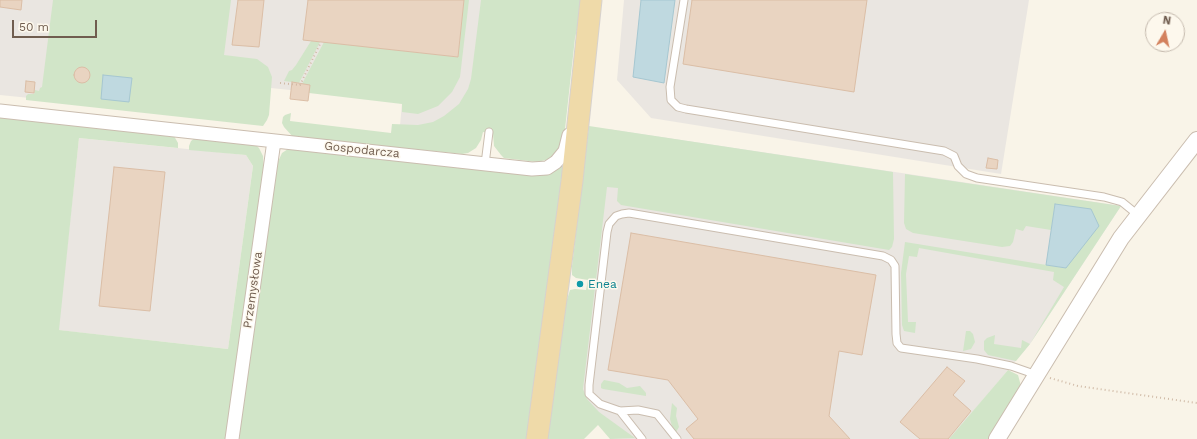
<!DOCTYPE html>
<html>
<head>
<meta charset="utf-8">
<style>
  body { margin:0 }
  #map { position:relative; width:1197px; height:439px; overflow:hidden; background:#f9f4e8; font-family:"Work Sans",sans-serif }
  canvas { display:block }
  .north { position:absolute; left:1145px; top:12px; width:40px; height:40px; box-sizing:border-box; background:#fdf8ed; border:1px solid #c5baae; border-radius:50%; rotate:9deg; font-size:11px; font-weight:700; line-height:16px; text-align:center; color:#705d4f }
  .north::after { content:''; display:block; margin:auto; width:14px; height:18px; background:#d3815d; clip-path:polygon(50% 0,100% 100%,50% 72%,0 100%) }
  .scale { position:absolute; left:12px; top:20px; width:85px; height:18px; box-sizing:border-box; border:2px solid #705d4f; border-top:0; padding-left:5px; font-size:12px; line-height:14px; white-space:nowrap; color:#705d4f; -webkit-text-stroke:3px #fdf8ed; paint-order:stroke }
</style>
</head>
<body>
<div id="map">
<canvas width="1197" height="439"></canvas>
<div class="north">N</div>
<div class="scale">50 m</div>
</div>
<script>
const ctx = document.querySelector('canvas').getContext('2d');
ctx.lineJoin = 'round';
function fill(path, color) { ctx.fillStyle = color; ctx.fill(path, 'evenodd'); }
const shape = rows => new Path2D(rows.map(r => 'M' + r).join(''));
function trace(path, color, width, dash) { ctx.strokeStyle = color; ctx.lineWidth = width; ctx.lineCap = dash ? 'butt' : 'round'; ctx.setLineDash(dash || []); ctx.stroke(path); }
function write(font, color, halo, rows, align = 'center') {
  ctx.font = font + ' "Work Sans",sans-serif'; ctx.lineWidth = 3; ctx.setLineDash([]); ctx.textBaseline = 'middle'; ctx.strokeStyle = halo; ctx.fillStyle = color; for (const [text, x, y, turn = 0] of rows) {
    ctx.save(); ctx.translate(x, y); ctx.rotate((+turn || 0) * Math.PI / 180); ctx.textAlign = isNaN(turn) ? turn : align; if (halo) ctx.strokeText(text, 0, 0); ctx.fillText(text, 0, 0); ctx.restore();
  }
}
fill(shape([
  [0,0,489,0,478,75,451,120,399,137,402,103,309,92,271,88,257,121,0,95],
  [624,0,1029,0,1001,174,651,118,617,80],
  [608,129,1115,205,1121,206,1030,344,950,439,612,439,564,380,587,315],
  [79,138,246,155,253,166,228,349,58,330]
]), '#eae6e1');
fill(shape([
  [53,0,231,0,224,55,257,59,268,67,272,77,269,115,267,120,263,126,26,100,26,96,28,94,34,94,35,90,39,91,40,88,42,87],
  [464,0,469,0,460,77,452,92,438,106,418,114,402,112,402,104,309,93,310,85,302,84,324,42,458,57],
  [481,0,584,0,575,38,564,138,561,149,550,159,537,162,504,158,501,155,494,146,493,134,483,132,481,140,476,148,468,153,462,154,293,137,284,127,282,123,283,117,285,115,291,113,290,121,391,133,392,124,418,125,433,122,444,116,459,104,468,89,471,79],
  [311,41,320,42,299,83,284,81,289,71,292,70,296,65],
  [0,116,174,136,178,143,178,148,79,138,59,330,228,349,253,166,246,155,189,150,189,146,191,141,195,138,256,145,259,148,263,156,264,170,227,439,0,439],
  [589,126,893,172,894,239,892,247,889,250,621,205,617,201,618,188,607,187,583,389,587,399,599,412,635,438,610,439,598,425,584,439,543,439,564,309,570,290,575,289,586,290,588,280,576,278,572,275,572,266],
  [296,148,554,171,568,161,531,439,239,439,276,166,282,153,288,149],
  [905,174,1121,206,1030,344,1016,361,988,355,984,350,984,341,987,338,995,335,994,344,1021,348,1022,340,1030,344,1064,287,1053,280,1054,272,919,248,917,257,909,256,906,274,908,322,916,322,915,333,904,331,902,325,901,273,905,242,1065,268,1055,204,1051,230,1026,226,1023,231,1016,229,1013,242,1010,246,1002,247,913,233,906,229,904,223],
  [966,331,970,331,973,334,975,342,971,349,963,351],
  [1008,370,1018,375,1021,386,990,439,949,439],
  [604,380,619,383,627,388,640,386,646,393,646,396,603,389,601,388,601,384],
  [672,403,677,408,676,416,679,427,676,432,672,426,670,419]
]), '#d1e5c8');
const water = shape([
  [641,0,675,0,664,83,633,77,641,0],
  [103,75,132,78,129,102,101,99,103,75],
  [1055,204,1091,209,1099,226,1066,268,1046,265,1055,204]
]);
fill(water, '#bfd9e0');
trace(water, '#a6c7d1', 1);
const building = shape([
  [0,0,22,0,21,10,0,7,0,0],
  [238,0,264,0,259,47,232,45,238,0],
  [308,0,464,0,458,57,303,40,308,0],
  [692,0,867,0,854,92,683,64,692,0],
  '74 75a8 8 0 1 1 16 0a8 8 0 1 1-16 0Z',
  [26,81,35,82,34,93,25,92,26,81],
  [292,82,310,85,308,101,290,99,292,82],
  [988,158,998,160,997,169,986,168,988,158],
  [114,167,165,172,150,311,99,306,114,167],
  [631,233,876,275,862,355,839,351,829,416,850,439,694,439,686,429,698,419,668,380,608,370,631,233],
  [947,367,965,381,953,395,971,411,948,439,920,439,900,422,947,367]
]);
fill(building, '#e9d4c1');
trace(building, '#dbbea6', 1);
const service = shape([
  [684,0,670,87,671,100,678,107,686,109,944,151,954,156,958,166,966,174,977,178,1104,197,1122,202,1138,215],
  [485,164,489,132],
  [620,411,642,439],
  [677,439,657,414,638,410,620,411,600,404,589,394,589,385,607,232,609,224,616,216,622,214,629,213,883,256,891,260,895,266,896,334,897,343,901,348,977,359,1011,366,1037,375]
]);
const minor = shape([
  [0,111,532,169,547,168,556,162,565,151,569,135],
  [232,439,274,141]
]);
const tertiary = shape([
  [997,439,1121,238,1197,140]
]);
const primary = shape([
  [537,439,572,181,591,0]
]);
trace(service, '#cabdaf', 9);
trace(minor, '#cabdaf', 15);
trace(tertiary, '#cabdaf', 18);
trace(primary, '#d7d2ce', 23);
trace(shape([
  [280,83,300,85,321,42],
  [1050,378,1078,386,1197,403]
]), '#d0baa6', 2, [1, 3]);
trace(service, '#fff', 7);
trace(minor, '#fff', 13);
trace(tertiary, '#fff', 16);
trace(primary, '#efdaa9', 21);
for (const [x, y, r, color] of [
  [580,284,4,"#0f9aa8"]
]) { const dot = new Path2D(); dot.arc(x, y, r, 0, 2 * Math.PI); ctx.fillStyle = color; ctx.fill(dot); trace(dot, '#fdf8ed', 1.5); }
write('12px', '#705d4f', '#fdf8ed', [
  ["Gospodarcza",362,150,6],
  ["Przemysłowa",253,290,-82]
]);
write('12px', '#0d838f', '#fdf8ed', [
  ["Enea",588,284]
], 'left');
</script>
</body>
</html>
